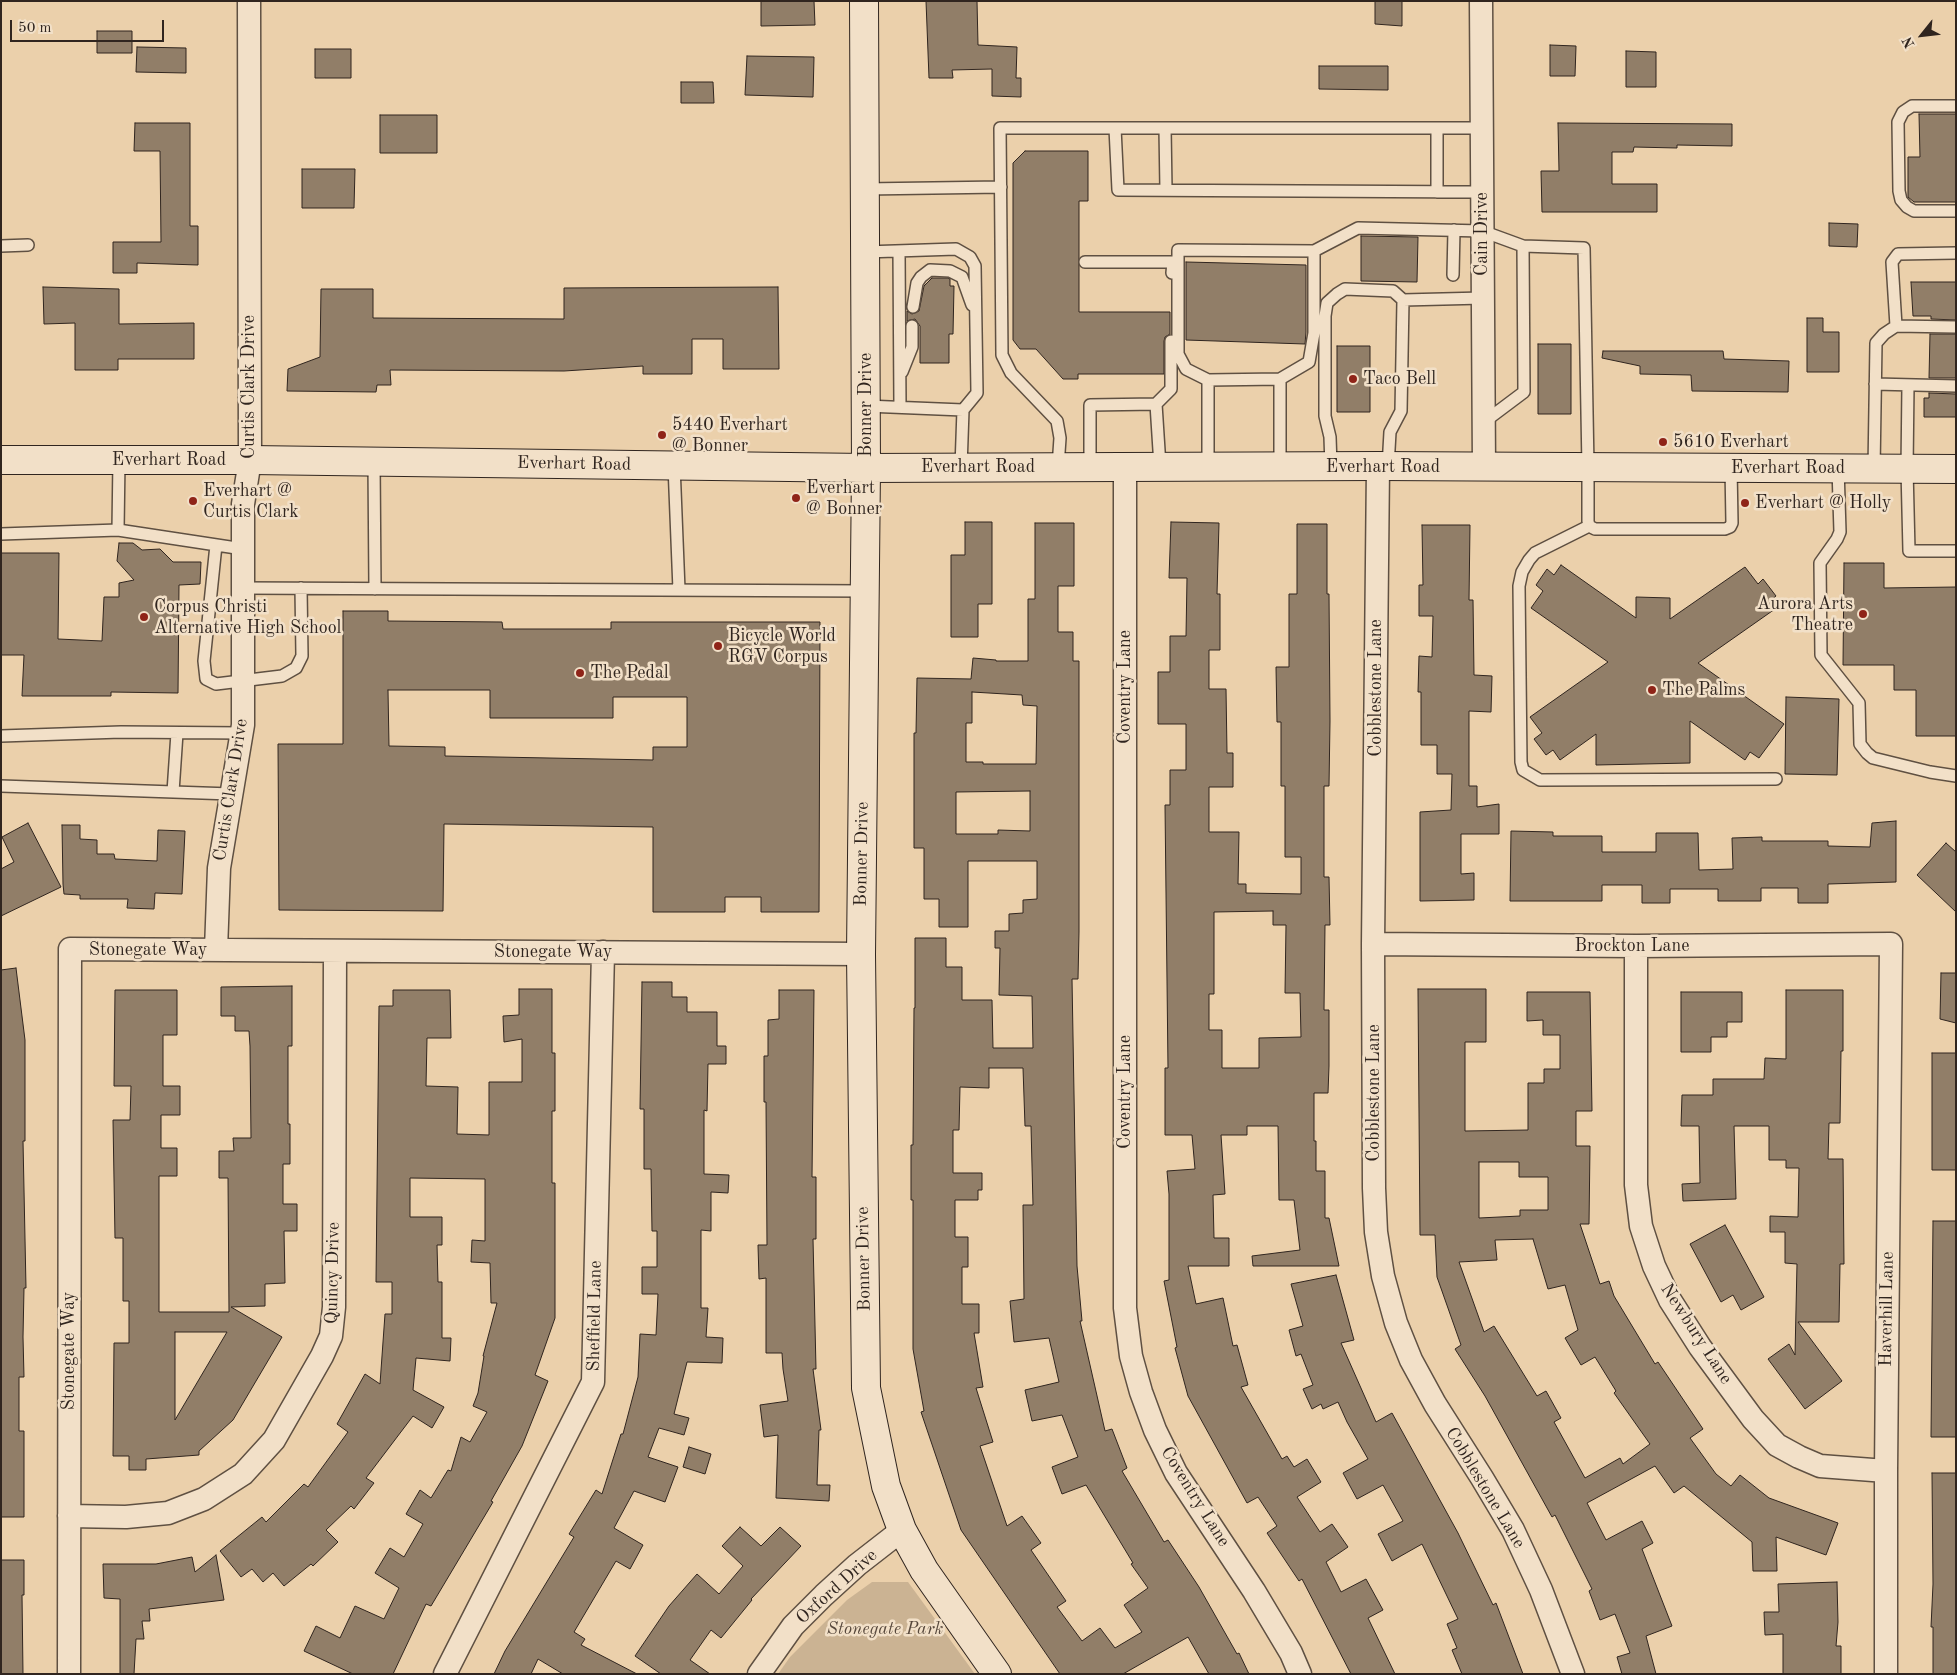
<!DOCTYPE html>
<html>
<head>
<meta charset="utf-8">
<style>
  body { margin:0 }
  #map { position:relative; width:1957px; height:1675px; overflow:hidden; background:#ebd0ab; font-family:"Old Standard TT",serif }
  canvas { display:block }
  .frame { position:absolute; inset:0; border:2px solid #30251f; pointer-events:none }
  .north { position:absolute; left:1897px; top:10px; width:50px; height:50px; -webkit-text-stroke:4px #f2e0c8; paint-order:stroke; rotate:241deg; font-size:14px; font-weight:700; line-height:20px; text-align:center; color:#30251f }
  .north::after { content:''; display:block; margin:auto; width:18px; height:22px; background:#30251f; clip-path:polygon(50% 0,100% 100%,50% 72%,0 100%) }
  .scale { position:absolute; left:10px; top:20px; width:154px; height:22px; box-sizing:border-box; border:2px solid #30251f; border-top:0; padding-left:6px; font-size:15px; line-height:18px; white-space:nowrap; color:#30251f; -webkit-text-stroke:4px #f2e0c8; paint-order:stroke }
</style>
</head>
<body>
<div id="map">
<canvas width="1957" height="1675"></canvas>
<div class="frame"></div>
<div class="north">N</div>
<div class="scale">50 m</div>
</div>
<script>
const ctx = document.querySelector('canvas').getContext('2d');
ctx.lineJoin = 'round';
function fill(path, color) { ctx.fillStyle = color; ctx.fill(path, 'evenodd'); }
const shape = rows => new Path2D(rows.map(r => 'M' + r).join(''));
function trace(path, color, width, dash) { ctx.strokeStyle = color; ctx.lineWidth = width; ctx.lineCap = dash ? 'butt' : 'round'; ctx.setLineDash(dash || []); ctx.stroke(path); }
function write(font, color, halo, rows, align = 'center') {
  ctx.font = font + ' "Old Standard TT",serif'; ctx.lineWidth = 5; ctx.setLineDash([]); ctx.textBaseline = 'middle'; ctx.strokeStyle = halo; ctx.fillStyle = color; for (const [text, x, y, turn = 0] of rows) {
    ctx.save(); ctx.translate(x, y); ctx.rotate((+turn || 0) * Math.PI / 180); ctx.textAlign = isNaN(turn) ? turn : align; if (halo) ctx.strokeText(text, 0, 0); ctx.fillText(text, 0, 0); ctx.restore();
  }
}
fill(shape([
  [872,1582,908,1582,975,1674,778,1674,790,1657,847,1600]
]), '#cbb393');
const building = shape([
  [761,1,814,1,815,25,761,26,761,1],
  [926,1,977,1,978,45,1017,47,1016,78,1021,78,1021,97,992,96,992,69,952,70,953,78,929,78,926,1],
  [1375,1,1402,1,1402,26,1375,24,1375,1],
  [97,31,132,31,132,53,97,53,97,31],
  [1550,45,1576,46,1575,76,1550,76,1550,45],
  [137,47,186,48,186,73,136,72,137,47],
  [315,49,351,49,351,78,315,78,315,49],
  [1626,51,1656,52,1656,87,1626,87,1626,51],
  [747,56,814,57,813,97,745,95,747,56],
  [1319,66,1388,66,1388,90,1319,89,1319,66],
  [681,82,713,82,714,103,681,103,681,82],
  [1919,114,1956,114,1956,202,1914,202,1908,197,1908,157,1920,157,1919,114],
  [380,115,437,115,437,153,380,153,380,115],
  [135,123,190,123,190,226,198,226,198,265,137,263,137,273,113,273,113,242,161,242,160,151,134,151,135,123],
  [1558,123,1732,124,1732,146,1677,145,1677,148,1634,147,1633,152,1612,152,1612,184,1657,184,1657,212,1542,212,1541,171,1559,171,1558,123],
  [1025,151,1088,151,1088,201,1079,201,1079,312,1170,312,1170,334,1165,337,1164,341,1164,374,1078,374,1078,379,1063,379,1036,349,1020,349,1013,340,1013,163,1025,151],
  [302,169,355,169,354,208,302,208,302,169],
  [1829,223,1858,224,1857,247,1829,246,1829,223],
  [1361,236,1418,237,1417,282,1361,281,1361,236],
  [1186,262,1306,265,1306,332,1305,344,1186,340,1186,262],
  [932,278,948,278,950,279,950,286,954,286,953,334,949,334,949,363,920,363,920,326,915,319,907,321,907,311,912,314,919,311,924,286,932,278],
  [1911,282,1956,282,1956,320,1931,319,1931,316,1913,316,1911,282],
  [43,287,119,289,119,324,194,323,194,359,118,359,118,370,75,370,75,323,44,324,43,287],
  [778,287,779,369,723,369,723,339,692,339,692,374,643,374,643,366,564,371,390,370,391,385,377,385,376,392,287,391,288,369,320,357,321,289,373,289,373,318,564,319,564,288,778,287],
  [1807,318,1823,318,1823,332,1839,332,1839,372,1807,372,1807,318],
  [1930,334,1956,334,1956,378,1929,378,1930,334],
  [1538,344,1571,344,1571,414,1538,414,1538,344],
  [1337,346,1370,346,1370,412,1337,412,1337,346],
  [1603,351,1723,351,1724,359,1789,361,1788,392,1692,391,1691,375,1640,374,1640,366,1602,358,1603,351],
  [1929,393,1956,394,1956,417,1924,417,1924,398,1929,398,1929,393],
  [965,522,992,522,992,604,978,604,978,637,951,637,951,555,965,555,965,522],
  [1171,522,1219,523,1217,594,1220,594,1220,650,1209,650,1209,689,1226,689,1227,753,1233,753,1233,787,1209,787,1209,832,1239,832,1238,884,1246,884,1246,893,1301,894,1301,857,1285,857,1285,786,1281,786,1281,722,1277,722,1276,667,1289,667,1289,594,1297,594,1297,524,1327,524,1327,594,1329,594,1330,721,1329,786,1324,786,1324,877,1329,877,1330,925,1325,925,1324,1010,1329,1010,1329,1066,1328,1093,1314,1093,1314,1141,1316,1141,1316,1171,1325,1171,1325,1218,1329,1218,1339,1266,1253,1266,1252,1256,1300,1250,1294,1200,1279,1200,1278,1126,1247,1126,1247,1135,1221,1135,1225,1194,1213,1195,1214,1238,1229,1238,1229,1266,1188,1266,1196,1304,1223,1298,1233,1346,1237,1345,1248,1385,1241,1387,1282,1459,1287,1456,1294,1467,1307,1459,1321,1482,1297,1497,1320,1532,1332,1524,1348,1547,1326,1562,1341,1592,1366,1579,1383,1610,1368,1618,1395,1674,1351,1674,1302,1579,1299,1581,1267,1533,1277,1526,1258,1497,1247,1503,1188,1396,1175,1348,1177,1347,1164,1281,1169,1280,1169,1194,1167,1171,1195,1169,1192,1135,1165,1135,1165,1068,1168,1068,1165,805,1170,805,1170,770,1186,770,1186,724,1158,724,1158,672,1170,672,1170,636,1186,636,1187,578,1169,578,1171,522],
  [1273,911,1273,925,1286,925,1285,993,1300,993,1301,1037,1259,1038,1259,1068,1222,1068,1222,1030,1209,1030,1209,994,1214,994,1214,912,1273,911],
  [1035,523,1074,523,1074,586,1058,586,1058,632,1073,632,1073,661,1079,661,1079,932,1078,979,1072,979,1077,1266,1082,1321,1080,1321,1105,1431,1112,1429,1127,1468,1122,1471,1164,1542,1168,1540,1199,1587,1237,1654,1239,1653,1249,1674,1209,1674,1188,1637,1123,1674,1060,1674,961,1530,921,1412,924,1411,913,1349,913,1200,911,1200,911,1145,913,1145,914,1008,915,1008,915,938,946,938,946,967,962,967,962,1000,992,1000,993,1048,1033,1048,1032,996,999,995,1000,948,995,948,995,931,1009,931,1009,914,1023,913,1023,900,1037,899,1037,861,968,861,968,927,939,927,939,899,924,899,924,848,914,848,914,733,916,733,917,678,971,679,973,658,996,660,996,661,1028,661,1028,599,1035,599,1035,523],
  [972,692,1022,695,1023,705,1037,706,1036,764,983,764,983,762,966,762,966,723,972,723,972,692],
  [1030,791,1030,831,998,830,998,834,956,834,956,792,1030,791],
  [989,1068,1023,1068,1025,1126,1031,1126,1033,1205,1023,1205,1024,1299,1010,1301,1014,1342,1049,1338,1059,1382,1025,1390,1032,1421,1062,1415,1078,1457,1052,1467,1062,1494,1086,1485,1133,1563,1131,1564,1148,1588,1124,1605,1142,1632,1115,1648,1100,1628,1082,1641,1057,1607,1066,1601,1031,1550,1041,1543,1022,1516,1007,1526,980,1446,993,1442,976,1388,983,1387,974,1333,979,1333,979,1304,962,1304,962,1267,968,1267,968,1237,955,1237,955,1200,978,1200,978,1190,982,1190,982,1173,953,1173,953,1130,959,1130,960,1087,989,1088,989,1068],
  [1422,525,1470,525,1469,600,1473,600,1474,675,1492,676,1491,712,1469,711,1469,786,1477,786,1477,807,1499,804,1499,834,1461,834,1461,874,1474,873,1474,900,1420,901,1420,812,1451,810,1452,774,1437,774,1437,745,1421,745,1421,692,1418,692,1419,656,1432,657,1433,616,1419,616,1419,585,1423,585,1422,525],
  [119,543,133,543,142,550,160,549,173,562,201,562,200,584,179,585,178,693,111,692,111,696,22,696,24,655,1,655,1,553,59,553,58,639,102,641,104,597,119,597,119,583,134,580,117,561,119,543],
  [1844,563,1884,563,1884,588,1956,587,1956,736,1916,736,1916,690,1894,690,1894,665,1843,665,1844,563],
  [1561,565,1636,618,1636,597,1670,598,1670,619,1745,567,1758,584,1763,579,1776,596,1770,601,1775,609,1698,663,1784,724,1759,758,1750,752,1745,760,1690,721,1690,763,1596,765,1596,734,1560,760,1553,750,1546,755,1534,739,1542,733,1530,717,1608,662,1531,608,1543,591,1536,585,1547,569,1554,575,1561,565],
  [343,611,388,611,388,621,502,622,503,629,611,629,611,622,820,622,819,912,761,912,761,897,725,897,725,912,653,912,653,827,444,824,443,911,279,910,278,744,343,744,343,611],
  [388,690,490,690,490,718,613,718,613,697,687,697,687,747,653,747,653,760,445,756,445,747,389,746,388,690],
  [1786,697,1839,699,1837,775,1785,774,1786,697],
  [1896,821,1896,882,1828,884,1828,903,1798,903,1798,888,1761,888,1761,901,1718,901,1718,889,1670,889,1670,903,1642,903,1642,885,1602,885,1602,901,1510,901,1511,831,1553,832,1553,836,1602,836,1602,852,1656,852,1656,833,1698,833,1699,870,1733,869,1732,838,1762,837,1762,841,1828,841,1828,846,1870,847,1872,823,1896,821],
  [28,823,61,887,1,916,1,869,14,862,2,837,28,823],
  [62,825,80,825,80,839,97,840,97,854,114,854,115,859,157,861,158,830,185,831,182,894,155,893,154,909,127,908,128,899,80,899,80,895,64,894,63,884,62,825],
  [1946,843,1956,852,1956,912,1917,875,1946,843],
  [16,968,25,1040,25,1141,23,1141,26,1288,24,1288,23,1337,24,1377,19,1377,19,1431,24,1431,24,1517,1,1517,1,970,16,968],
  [1941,973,1956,973,1956,1023,1940,1019,1941,973],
  [642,982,672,982,672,997,687,997,687,1012,717,1012,717,1046,726,1046,726,1064,708,1064,707,1111,704,1110,704,1174,729,1175,728,1193,711,1192,711,1231,701,1230,701,1308,708,1308,706,1337,723,1338,722,1363,687,1362,674,1414,689,1418,684,1435,659,1428,648,1457,678,1467,665,1502,634,1491,614,1528,643,1545,630,1569,616,1561,574,1632,585,1639,581,1645,637,1674,563,1674,538,1659,531,1674,494,1674,505,1651,574,1537,569,1534,596,1490,602,1494,621,1434,623,1434,638,1377,640,1334,656,1335,658,1294,642,1294,642,1267,657,1267,657,1231,652,1231,651,1169,644,1169,644,1109,640,1109,642,982],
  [292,986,292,1046,288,1046,288,1124,290,1124,290,1164,283,1164,283,1204,297,1204,297,1231,284,1231,285,1283,265,1284,265,1306,231,1307,282,1337,233,1420,199,1451,199,1455,146,1459,146,1470,129,1470,129,1456,113,1456,114,1343,129,1343,129,1301,123,1301,123,1238,115,1238,113,1120,130,1120,131,1086,114,1086,115,990,177,990,177,1035,163,1035,163,1086,180,1086,180,1115,161,1115,161,1148,177,1148,177,1176,159,1176,159,1312,229,1312,228,1178,219,1178,219,1151,234,1151,233,1138,251,1138,250,1046,249,1031,235,1031,235,1016,221,1016,221,987,292,986],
  [175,1332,227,1332,175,1420,175,1332],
  [519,989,552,989,552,1053,555,1053,555,1111,552,1111,552,1183,555,1183,555,1318,535,1375,548,1381,522,1446,491,1501,493,1502,431,1606,426,1604,393,1674,353,1674,304,1651,316,1626,340,1638,355,1606,384,1619,399,1588,375,1573,390,1548,404,1557,423,1524,406,1514,420,1490,431,1498,448,1470,451,1471,461,1437,470,1442,487,1412,473,1406,478,1393,484,1356,483,1356,497,1303,491,1303,490,1263,471,1262,472,1240,485,1241,485,1179,410,1178,410,1217,442,1217,442,1245,437,1245,438,1282,442,1282,442,1338,451,1338,450,1361,416,1358,413,1390,444,1407,432,1428,413,1416,366,1478,374,1483,354,1509,351,1506,326,1530,338,1542,313,1566,311,1564,284,1586,273,1573,263,1582,252,1569,241,1577,220,1551,262,1517,266,1522,304,1484,308,1487,348,1432,337,1424,365,1374,380,1384,385,1314,392,1314,392,1282,376,1282,379,1006,393,1006,393,990,450,990,451,1038,427,1038,426,1086,458,1087,457,1134,489,1135,489,1082,522,1082,522,1039,504,1042,503,1016,519,1015,519,989],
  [1418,989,1486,989,1486,1042,1465,1042,1465,1131,1528,1130,1528,1083,1544,1083,1544,1069,1560,1069,1560,1035,1543,1035,1543,1020,1527,1021,1527,992,1590,992,1592,1111,1576,1111,1576,1146,1590,1146,1589,1224,1580,1224,1600,1284,1609,1281,1614,1296,1655,1364,1658,1362,1703,1429,1690,1438,1716,1474,1731,1486,1740,1475,1769,1498,1838,1523,1826,1555,1776,1537,1777,1571,1753,1571,1752,1542,1684,1486,1674,1493,1655,1466,1587,1503,1606,1540,1642,1521,1653,1543,1642,1549,1672,1626,1646,1636,1656,1674,1622,1674,1617,1657,1630,1653,1615,1614,1600,1620,1589,1591,1592,1589,1555,1515,1552,1517,1485,1396,1455,1349,1461,1345,1437,1277,1435,1235,1420,1235,1418,989],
  [1479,1162,1519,1162,1519,1177,1548,1177,1548,1210,1520,1210,1520,1216,1479,1218,1479,1162],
  [1533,1239,1548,1289,1565,1285,1578,1330,1565,1338,1581,1365,1595,1357,1616,1391,1614,1393,1650,1444,1623,1464,1620,1458,1585,1478,1554,1422,1561,1418,1546,1391,1537,1396,1494,1326,1484,1332,1459,1262,1497,1260,1495,1240,1533,1239],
  [779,990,814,990,812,1177,816,1177,816,1239,813,1239,816,1369,813,1369,821,1430,819,1430,817,1485,830,1485,829,1501,776,1498,778,1435,764,1437,760,1405,788,1401,783,1369,782,1353,766,1353,766,1278,759,1279,758,1245,767,1245,766,1102,764,1102,764,1056,768,1056,768,1020,779,1019,779,990],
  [1786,990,1843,990,1843,1051,1841,1051,1840,1123,1829,1123,1828,1159,1843,1159,1844,1264,1840,1264,1839,1322,1798,1322,1842,1381,1805,1409,1768,1359,1789,1344,1795,1355,1797,1264,1785,1263,1785,1232,1770,1232,1770,1216,1798,1217,1799,1168,1786,1168,1786,1160,1769,1160,1769,1126,1734,1126,1736,1199,1683,1201,1682,1184,1700,1183,1699,1126,1681,1126,1682,1095,1713,1095,1713,1079,1764,1079,1765,1058,1786,1059,1786,990],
  [1681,992,1742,992,1742,1022,1727,1022,1727,1037,1711,1037,1711,1052,1681,1052,1681,992],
  [1932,1053,1956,1053,1956,1170,1932,1170,1932,1053],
  [1933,1221,1956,1221,1956,1437,1931,1437,1933,1221],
  [1725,1225,1764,1297,1741,1310,1733,1295,1721,1302,1690,1244,1725,1225],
  [1336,1275,1354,1340,1341,1343,1376,1422,1392,1413,1458,1533,1493,1605,1496,1603,1523,1674,1462,1674,1452,1650,1457,1648,1447,1624,1458,1619,1422,1544,1392,1561,1378,1534,1403,1521,1383,1485,1357,1499,1343,1473,1368,1459,1347,1422,1338,1402,1323,1409,1321,1404,1312,1409,1303,1389,1313,1385,1301,1354,1296,1356,1289,1330,1303,1326,1291,1284,1336,1275],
  [689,1447,711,1454,705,1474,683,1467,689,1447],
  [1932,1473,1956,1473,1956,1674,1933,1674,1933,1627,1931,1627,1933,1584,1932,1473],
  [740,1527,761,1546,780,1527,801,1546,751,1599,752,1600,721,1638,711,1630,690,1660,710,1674,661,1674,635,1656,669,1606,697,1574,719,1594,743,1566,722,1546,740,1527],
  [216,1555,224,1600,149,1609,150,1621,142,1621,144,1639,136,1639,134,1674,120,1674,120,1599,104,1598,103,1564,156,1564,192,1557,195,1572,216,1555],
  [1,1560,24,1560,24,1595,22,1595,23,1674,1,1674,1,1560],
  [1837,1582,1838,1622,1836,1646,1841,1646,1841,1674,1783,1674,1783,1634,1765,1635,1764,1612,1779,1612,1778,1584,1837,1582]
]);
fill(building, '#917e68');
trace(building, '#30251f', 1);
const lane = shape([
  [1956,106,1912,106,1903,112,1898,122,1899,191,1901,200,1907,207,1914,211,1956,211],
  [1115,128,1118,190,1482,192],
  [1165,128,1166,190],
  [865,189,1001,187],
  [1437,192,1437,128],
  [1,246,28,245],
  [899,251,900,407],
  [1314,251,1358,228,1482,231,1523,246,1584,248,1588,467,1588,521,1589,526,1595,529,1725,529,1730,527,1732,523,1731,468],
  [865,252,956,249,970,257,975,266,977,393,963,410,961,467],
  [1085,262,1173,262,1172,273],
  [1453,275,1454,230],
  [913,307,917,283,921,277,930,270,950,271,962,277,972,305],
  [1896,326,1892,262,1898,254,1956,253],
  [902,372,912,347,912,326],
  [1208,380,1186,369,1178,354,1178,250,1314,251,1314,333,1309,362,1280,379],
  [1875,384,1956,386],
  [1908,385,1907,469,1909,551,1956,551],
  [1156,404,1171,389,1171,341],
  [866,406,963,410],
  [1484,422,1524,392,1523,246],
  [374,462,375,589],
  [674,465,679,590],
  [1208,466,1208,380,1280,379,1280,467],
  [1331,466,1330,437,1325,416,1325,316,1327,303,1337,294,1345,289,1393,291,1403,300],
  [1058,467,1060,438,1057,421,1011,373,1002,355,1000,128,1482,128],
  [1090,467,1090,405,1156,404,1160,466],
  [1388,467,1390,432,1401,411,1403,300,1483,298],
  [1838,468,1840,532,1837,539,1820,563,1821,655,1859,703,1860,744,1867,753,1873,758,1930,772,1956,776],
  [1874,469,1876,343,1884,334,1896,326,1956,327],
  [1589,526,1535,553,1529,560,1522,572,1519,586,1521,762,1523,770,1540,780,1776,779],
  [118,530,119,460],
  [1,534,118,530,243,549],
  [216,545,204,661,206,679,216,684,282,676,296,668,302,656,301,588],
  [243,588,865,591],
  [1,736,121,732,242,733],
  [1,786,231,794],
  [173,792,177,733]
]);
const street = shape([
  [1481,1,1484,467],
  [1125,466,1125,1308,1131,1356,1141,1392,1155,1430,1176,1473,1254,1591,1291,1653,1300,1674],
  [1378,466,1373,944,1374,1188,1376,1232,1383,1276,1396,1323,1411,1360,1435,1404,1482,1478,1513,1530,1541,1590,1573,1674],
  [1373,944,1636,946,1891,944,1886,1471,1886,1674],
  [1636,946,1636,1185,1641,1226,1654,1266,1670,1300,1700,1347,1753,1419,1777,1445,1799,1457,1820,1466,1886,1471],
  [216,950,219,868,243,725,243,504,250,460,249,1],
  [69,1516,126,1517,168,1513,204,1499,243,1474,274,1440,322,1356,331,1336,334,1307,335,952],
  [69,1674,70,949,861,954],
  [445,1674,593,1382,603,952],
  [759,1674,793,1626,824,1595,857,1565,902,1530]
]);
const secondary = shape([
  [864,1,866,468,861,954,866,1388,886,1486,902,1530,924,1570,997,1674],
  [1,460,250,460,866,468,1378,466,1956,469]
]);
trace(lane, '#5f5042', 14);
trace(street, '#5f5042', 25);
trace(secondary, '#30251f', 30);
trace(lane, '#f2e0c8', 11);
trace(street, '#f2e0c8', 22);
trace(secondary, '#f2e0c8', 28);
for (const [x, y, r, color] of [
  [1353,379,5,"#8f2418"],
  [662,435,5,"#8f2418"],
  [1663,442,5,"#8f2418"],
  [796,498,5,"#8f2418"],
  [193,501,5,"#8f2418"],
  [1745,503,5,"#8f2418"],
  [1863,614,5,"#8f2418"],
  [144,617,5,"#8f2418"],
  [718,646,5,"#8f2418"],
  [580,673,5,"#8f2418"],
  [1652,690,5,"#8f2418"]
]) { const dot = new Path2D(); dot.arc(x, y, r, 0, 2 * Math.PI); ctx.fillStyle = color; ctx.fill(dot); trace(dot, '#f2e0c8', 2); }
write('18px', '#30251f', '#f2e0c8', [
  ["Cain Drive",1482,234,-90],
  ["Curtis Clark Drive",249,387,-90],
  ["Bonner Drive",866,405,-90],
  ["Everhart Road",169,460],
  ["Everhart Road",574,464,1],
  ["Everhart Road",978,467],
  ["Everhart Road",1383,467],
  ["Everhart Road",1788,468],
  ["Coventry Lane",1125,687,-90],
  ["Cobblestone Lane",1376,688,-90],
  ["Curtis Clark Drive",231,790,-81],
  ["Bonner Drive",862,854,-89],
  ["Brockton Lane",1632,946],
  ["Stonegate Way",148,950],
  ["Stonegate Way",553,952],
  ["Coventry Lane",1125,1092,-90],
  ["Cobblestone Lane",1374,1093,-90],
  ["Bonner Drive",864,1259,-91],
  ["Quincy Drive",333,1273,-89],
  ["Haverhill Lane",1887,1309,-89],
  ["Sheffield Lane",595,1316,-89],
  ["Newbury Lane",1696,1334,57],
  ["Stonegate Way",69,1351,-90],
  ["Cobblestone Lane",1485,1488,59],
  ["Coventry Lane",1195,1497,58],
  ["Oxford Drive",837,1587,-42]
]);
write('18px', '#30251f', '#f2e0c8', [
  ["Taco Bell",1363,379],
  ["5440 Everhart",672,425],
  ["@ Bonner",672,446],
  ["5610 Everhart",1673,442],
  ["Everhart",806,488],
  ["@ Bonner",806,509],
  ["Everhart @",203,491],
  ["Curtis Clark",203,512],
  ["Everhart @ Holly",1755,503],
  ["Aurora Arts",1853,604,"right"],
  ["Theatre",1853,625,"right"],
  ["Corpus Christi",154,607],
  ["Alternative High School",154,628],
  ["Bicycle World",728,636],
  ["RGV Corpus",728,657],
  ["The Pedal",590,673],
  ["The Palms",1662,690]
], 'left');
write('italic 18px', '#57483c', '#f2e0c8', [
  ["Stonegate Park",885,1629]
]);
</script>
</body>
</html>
